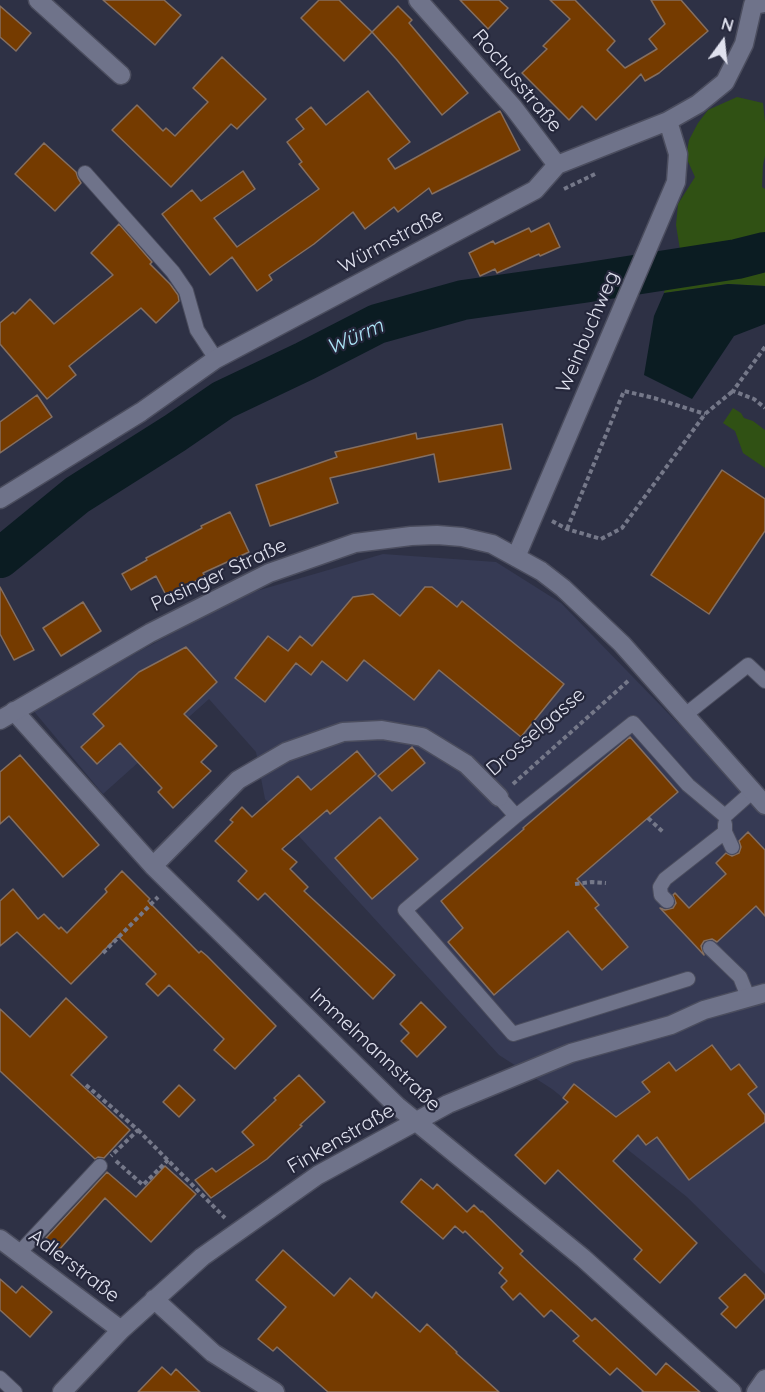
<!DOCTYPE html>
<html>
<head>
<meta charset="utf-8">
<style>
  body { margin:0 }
  #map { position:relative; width:765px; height:1392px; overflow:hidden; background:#2e3145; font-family:Quicksand,sans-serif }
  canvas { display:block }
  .north { position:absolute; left:693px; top:12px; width:60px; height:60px; -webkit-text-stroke:4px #25273b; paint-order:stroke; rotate:15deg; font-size:16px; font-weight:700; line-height:24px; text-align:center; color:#e0e2ef }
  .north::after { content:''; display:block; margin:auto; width:21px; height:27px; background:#e0e2ef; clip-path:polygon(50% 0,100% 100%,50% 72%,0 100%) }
</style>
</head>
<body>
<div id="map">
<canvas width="765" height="1392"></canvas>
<div class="north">N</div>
</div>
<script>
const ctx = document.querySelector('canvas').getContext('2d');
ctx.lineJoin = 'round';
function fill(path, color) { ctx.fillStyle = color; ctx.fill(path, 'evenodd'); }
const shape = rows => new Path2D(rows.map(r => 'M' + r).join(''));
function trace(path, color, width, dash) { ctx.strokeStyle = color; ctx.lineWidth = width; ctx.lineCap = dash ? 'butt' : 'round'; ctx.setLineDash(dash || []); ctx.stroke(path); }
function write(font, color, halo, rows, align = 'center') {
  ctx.font = font + ' Quicksand,sans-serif'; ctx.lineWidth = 4.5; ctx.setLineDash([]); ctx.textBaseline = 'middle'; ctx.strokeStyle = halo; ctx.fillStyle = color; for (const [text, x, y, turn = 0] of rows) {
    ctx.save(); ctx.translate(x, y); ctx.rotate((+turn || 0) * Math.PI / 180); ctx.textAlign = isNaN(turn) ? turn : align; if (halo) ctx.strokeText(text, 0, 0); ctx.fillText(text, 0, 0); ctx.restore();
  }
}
fill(shape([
  [383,554,496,562,561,603,765,813,765,1274,687,1197,552,1089,499,1055,265,799,256,752,209,699,103,794,32,709,246,594]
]), '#363a54');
fill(shape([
  [737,97,763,103,765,122,765,156,763,165,762,187,765,189,765,246,730,255,691,262,681,256,676,225,678,204,695,177,686,157,689,140,698,123,708,110],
  [765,257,765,286,728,284,664,293,668,276],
  [733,408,741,413,744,418,753,421,765,430,765,468,743,453,735,431,723,423]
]), '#305114');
fill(shape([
  [728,284,765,286,765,324,734,336,692,399,644,375,654,316,664,293]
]), '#0b1c22');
trace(shape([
  [0,558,77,495,175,433,223,400,305,361,377,324,463,300,583,283,737,259,765,252]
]), '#0b1c22', 40);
const building = shape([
  [103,0,164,0,181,15,155,45,103,0],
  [319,0,339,0,372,32,344,61,301,18,319,0],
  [460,0,499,0,508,8,488,29,460,0],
  [550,0,575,0,615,41,607,50,625,68,657,49,649,39,665,24,651,0,681,0,708,31,659,73,645,81,641,74,596,120,582,106,569,120,522,73,547,49,543,46,570,19,550,0],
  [0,6,31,33,16,51,0,37,0,6],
  [398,6,412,20,409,23,468,93,442,115,397,60,372,32,398,6],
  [222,57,266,99,237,129,231,124,171,187,112,130,137,105,163,131,166,128,175,136,208,102,193,88,222,57],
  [368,91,410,142,388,159,395,169,500,111,520,150,432,194,429,188,398,212,394,207,365,229,353,212,314,244,269,275,272,280,257,291,232,257,210,275,162,214,192,190,201,201,243,171,255,189,214,218,237,247,319,189,299,164,302,162,287,142,304,129,296,119,311,107,326,125,368,91],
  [44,143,76,172,78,178,81,183,55,211,15,174,44,143],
  [549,223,560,247,540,256,539,254,497,273,495,269,480,276,469,253,493,241,495,244,529,228,531,232,549,223],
  [119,224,152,262,150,264,170,284,178,295,179,301,156,323,141,308,69,366,76,375,47,399,0,344,0,323,13,312,15,314,30,299,54,324,113,275,91,253,119,224],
  [37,395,52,417,0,453,0,422,37,395],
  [502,424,511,469,439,482,434,454,330,478,338,503,270,526,256,485,337,457,335,452,416,433,417,439,502,424],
  [722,470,765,499,765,531,709,614,651,575,722,470],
  [230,512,249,552,203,573,205,576,167,597,156,576,131,590,122,574,147,560,146,558,202,528,201,526,230,512],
  [0,587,34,650,14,660,0,634,0,587],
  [425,587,432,587,457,607,462,601,564,684,521,737,439,670,414,700,364,660,347,681,322,661,311,675,296,663,265,702,235,678,268,636,288,651,300,636,312,646,353,597,373,594,400,616,425,587],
  [83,602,101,631,61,656,43,628,83,602],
  [186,647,217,682,184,714,217,746,201,762,211,771,173,808,158,792,162,788,120,743,97,764,81,747,104,726,93,714,139,672,186,647],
  [630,737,678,792,577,879,599,905,595,908,628,947,602,970,568,931,494,995,448,942,463,928,441,901,524,829,523,828,630,737],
  [412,747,425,763,392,791,378,776,412,747],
  [357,751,376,774,330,814,327,810,282,849,297,862,290,869,308,887,304,891,395,975,373,999,265,893,258,900,238,881,247,871,215,841,233,822,230,820,242,807,252,817,298,776,311,790,357,751],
  [20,755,99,845,63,877,9,816,0,824,0,772,20,755],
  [380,817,418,859,372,899,335,858,380,817],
  [748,832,765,850,765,916,756,906,717,942,712,939,704,941,701,946,704,955,660,908,665,910,673,908,676,903,673,895,675,893,689,908,726,874,716,863,726,853,732,856,739,853,741,847,739,841,748,832],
  [122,871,150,899,148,901,199,953,201,951,207,956,276,1026,235,1069,214,1050,224,1039,169,985,158,996,146,984,156,974,118,936,71,984,17,932,0,946,0,901,13,889,38,919,44,914,59,929,61,927,67,933,107,892,105,889,122,871],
  [66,998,107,1037,71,1075,130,1130,104,1158,98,1157,95,1159,0,1071,0,1009,30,1037,66,998],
  [421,1002,446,1027,417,1057,401,1041,409,1033,400,1024,421,1002],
  [712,1045,731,1070,739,1064,757,1087,748,1094,765,1115,765,1122,689,1180,657,1137,646,1145,638,1135,613,1161,697,1243,660,1283,634,1259,642,1250,558,1170,545,1184,515,1155,568,1102,563,1098,574,1084,616,1117,650,1092,642,1082,669,1062,676,1071,712,1045],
  [299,1075,325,1102,300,1125,302,1126,267,1159,211,1198,195,1180,212,1168,216,1172,254,1145,242,1132,276,1100,274,1098,299,1075],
  [179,1085,195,1100,179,1117,163,1102,179,1085],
  [165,1166,196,1194,151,1242,105,1198,59,1250,46,1238,107,1172,136,1197,165,1166],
  [421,1179,433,1189,437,1184,467,1212,474,1205,481,1212,482,1211,523,1251,520,1254,538,1271,592,1321,595,1318,656,1375,666,1363,700,1392,642,1392,643,1391,617,1368,610,1375,573,1341,579,1336,551,1310,544,1317,520,1293,513,1300,501,1287,507,1281,499,1273,503,1268,465,1231,463,1233,455,1226,443,1239,401,1202,421,1179],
  [283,1250,334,1296,350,1278,372,1298,376,1292,420,1332,427,1324,457,1352,456,1353,499,1392,328,1392,277,1347,273,1351,258,1339,286,1307,256,1280,283,1250],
  [745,1274,765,1295,765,1298,736,1328,721,1314,728,1307,719,1298,745,1274],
  [0,1279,16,1293,22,1286,52,1312,30,1337,0,1310,0,1279],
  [162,1367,171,1375,176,1369,200,1392,138,1392,162,1367]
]);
fill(building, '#753b00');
trace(building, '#856f60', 1.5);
const lane = shape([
  [85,173,173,272,186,291,197,330,216,359],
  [685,715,748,665,765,681],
  [499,797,516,816,633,723,688,785,725,816,753,791],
  [516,816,405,910,513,1034,688,979],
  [725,824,725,832,732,847],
  [667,901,661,895,660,887,665,879,725,832],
  [710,948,740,977,748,997],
  [19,1253,100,1166],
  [0,1378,15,1392]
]);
const street = shape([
  [38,0,121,75],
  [418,0,513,107,557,165],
  [0,499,141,412,216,359,535,190,557,165,668,121,698,104,725,82,744,44,753,5,765,3],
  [516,557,676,182,678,154,668,121],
  [14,711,153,866,397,1106,583,1258,732,1392],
  [153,866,238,780,286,752,343,732,382,730,422,737,466,764,499,797],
  [0,1239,121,1330],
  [154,1299,213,1353,275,1392],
  [62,1392,121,1330,202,1257,318,1175,448,1104,571,1053,671,1025,704,1010,765,993],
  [756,1392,765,1379]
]);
const secondary = shape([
  [0,720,150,633,269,573,355,543,411,536,437,535,462,537,492,544,541,571,563,588,622,644,765,805]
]);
trace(lane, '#4b4d5e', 16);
trace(street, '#4b4d5e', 21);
trace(secondary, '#4b4d5e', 21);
trace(shape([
  [564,189,595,174],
  [765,347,733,391,754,399,765,408],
  [552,521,567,529,601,539,622,528,705,414,733,391],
  [567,529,624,391,654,398,705,414],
  [513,784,628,681],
  [648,818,663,832],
  [575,884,592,882,606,883],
  [103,953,158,897],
  [86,1085,138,1130,111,1156],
  [138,1130,225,1218],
  [116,1161,143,1185,168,1160]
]), '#757889', 4, [4.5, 3]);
trace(lane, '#6f738a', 14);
trace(street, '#6f738a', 18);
trace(secondary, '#6f738a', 18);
write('20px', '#e0e2ef', '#25273b', [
  ["Rochusstraße",517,81,50],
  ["Würmstraße",391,241,-28],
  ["Weinbuchweg",588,332,-67],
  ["Pasinger Straße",219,575,-25],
  ["Drosselgasse",536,732,-41],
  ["Immelmannstraße",375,1050,43],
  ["Finkenstraße",341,1139,-30],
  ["Adlerstraße",74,1266,37]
]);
write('italic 21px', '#ace5f7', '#25273b', [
  ["Würm",355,337,-24]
]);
</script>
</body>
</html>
